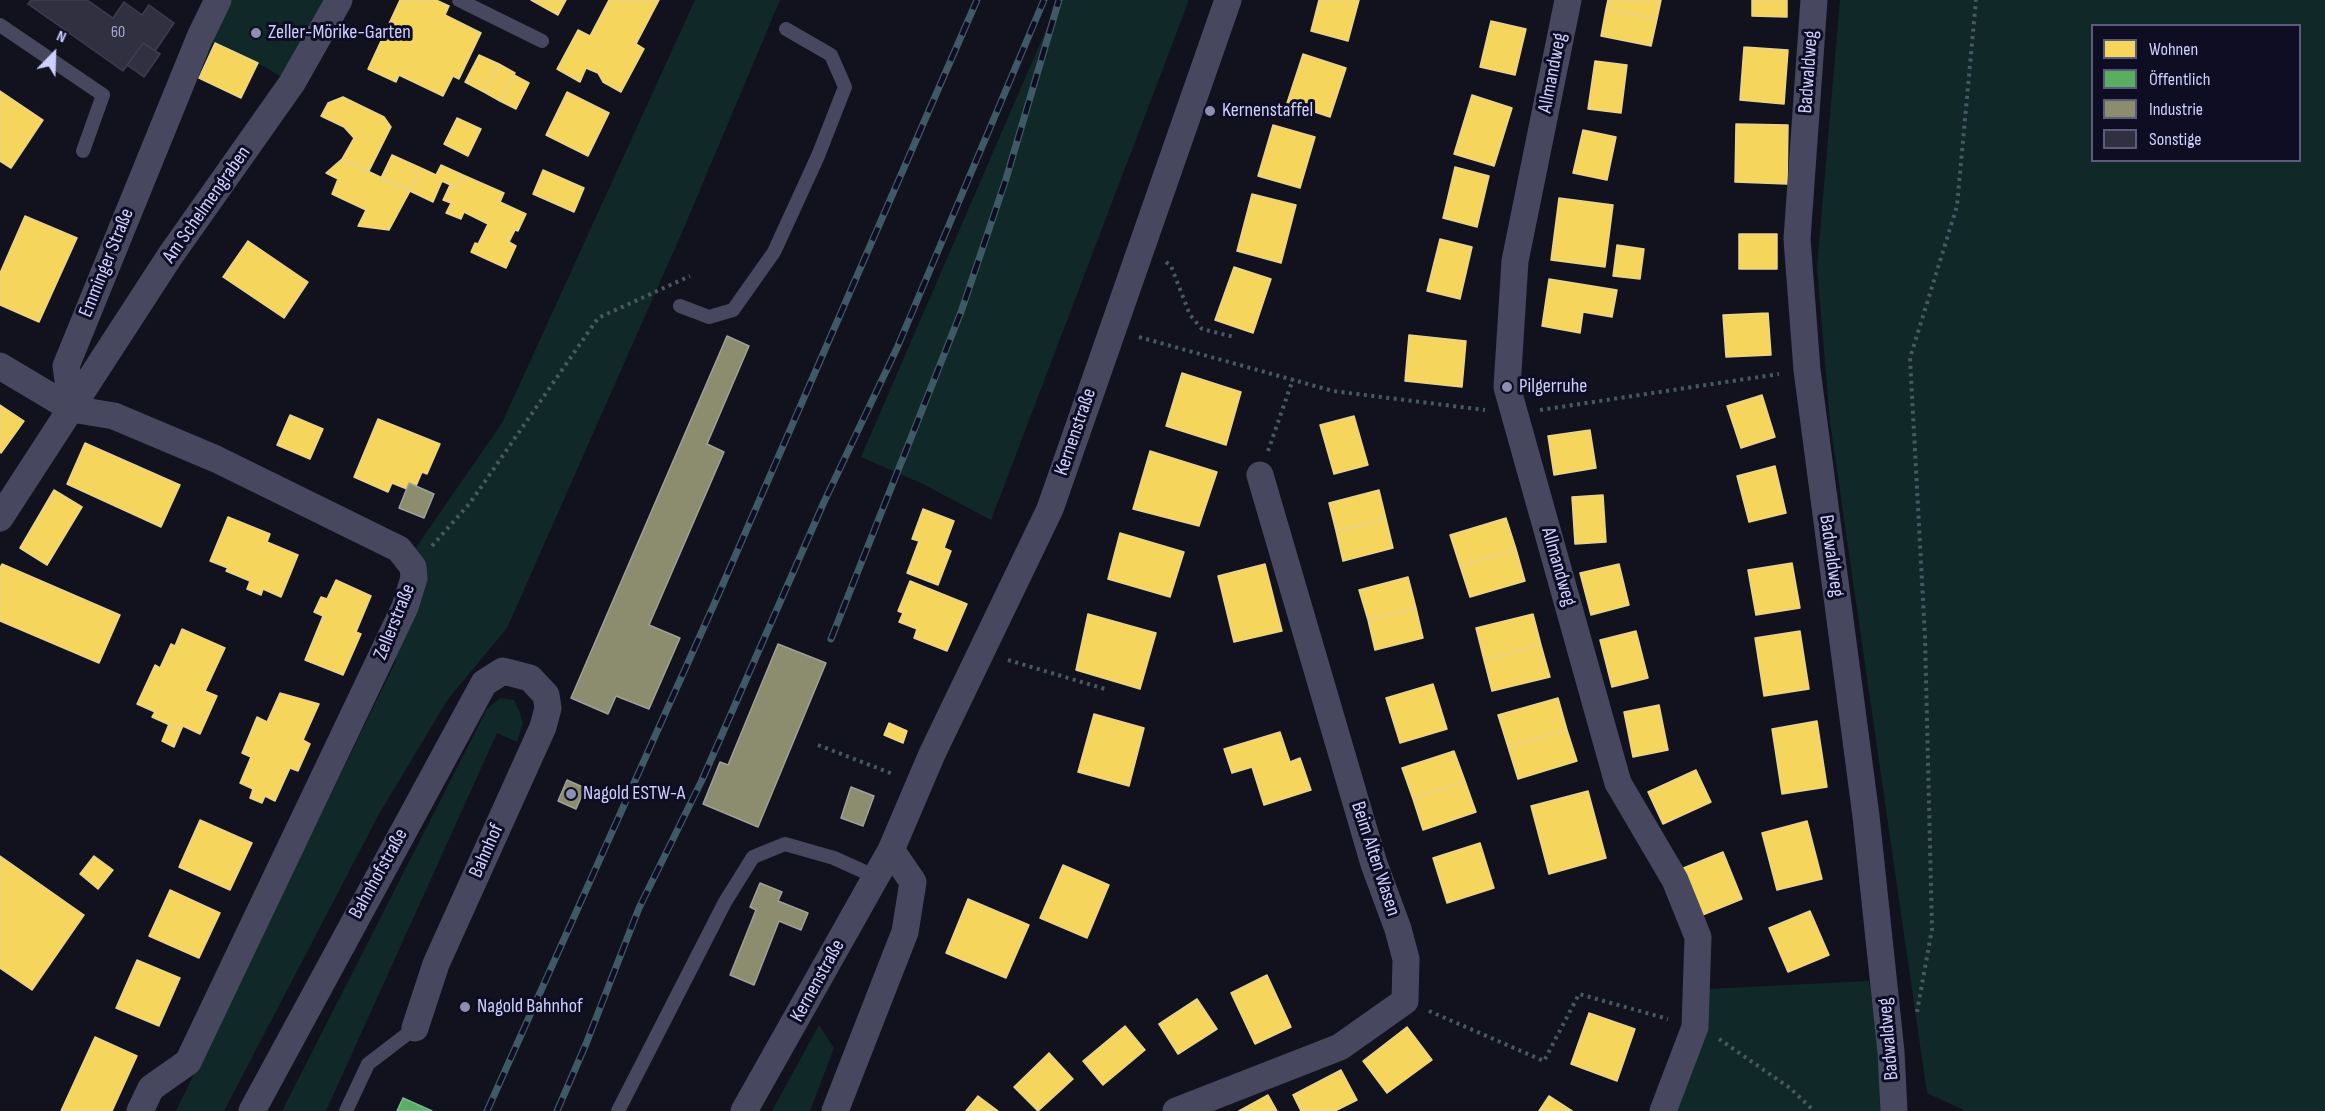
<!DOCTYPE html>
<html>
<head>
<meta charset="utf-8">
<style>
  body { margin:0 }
  #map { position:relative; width:2325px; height:1111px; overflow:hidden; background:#12121e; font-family:"Sofia Sans Condensed",sans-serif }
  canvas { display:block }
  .legend { position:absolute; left:2091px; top:24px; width:210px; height:138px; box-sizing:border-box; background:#0e0d23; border:2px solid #5b5b7b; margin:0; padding:8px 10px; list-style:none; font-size:18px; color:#cfd0ff }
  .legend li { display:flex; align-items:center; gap:12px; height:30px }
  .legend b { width:30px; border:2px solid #5b5b7b }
  .north { position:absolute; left:24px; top:24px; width:60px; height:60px; -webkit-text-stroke:4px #0e0d23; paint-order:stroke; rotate:23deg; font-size:16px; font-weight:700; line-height:24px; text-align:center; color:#cfd0ff }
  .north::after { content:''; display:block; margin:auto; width:21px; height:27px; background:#cfd0ff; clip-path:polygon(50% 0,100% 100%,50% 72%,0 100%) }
</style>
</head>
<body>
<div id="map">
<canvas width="2325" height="1111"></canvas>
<ul class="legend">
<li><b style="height:16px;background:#f6d55c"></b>Wohnen</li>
<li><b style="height:16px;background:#5aae61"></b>Öffentlich</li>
<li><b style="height:16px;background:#8c8c6e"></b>Industrie</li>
<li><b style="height:16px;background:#303041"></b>Sonstige</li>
</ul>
<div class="north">N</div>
</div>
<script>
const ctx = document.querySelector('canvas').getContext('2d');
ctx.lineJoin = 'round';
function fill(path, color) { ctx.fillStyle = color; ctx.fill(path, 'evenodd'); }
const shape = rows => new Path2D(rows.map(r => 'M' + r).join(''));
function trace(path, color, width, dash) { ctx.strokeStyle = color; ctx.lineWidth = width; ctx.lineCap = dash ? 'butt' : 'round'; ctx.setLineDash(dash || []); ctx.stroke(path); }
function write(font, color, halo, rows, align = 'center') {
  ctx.font = font + ' "Sofia Sans Condensed",sans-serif'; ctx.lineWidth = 6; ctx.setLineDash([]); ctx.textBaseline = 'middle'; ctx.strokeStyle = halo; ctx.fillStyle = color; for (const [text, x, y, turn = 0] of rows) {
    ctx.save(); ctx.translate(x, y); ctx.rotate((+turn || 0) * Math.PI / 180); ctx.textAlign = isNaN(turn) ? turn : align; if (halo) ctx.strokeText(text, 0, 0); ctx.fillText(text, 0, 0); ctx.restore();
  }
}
fill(shape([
  [218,0,339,0,292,83,265,67,200,37],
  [695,0,780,0,683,230,507,628,448,699,379,814,224,1111,176,1111,395,663,417,546,502,423],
  [1059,0,1189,0,991,520,923,484,861,457],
  [1840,0,2325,0,2325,1111,1966,1111,1927,1093,1830,422,1817,267],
  [2092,26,2300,26,2300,160,2092,160],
  [500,698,514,700,520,713,523,723,517,742,497,733,326,1111,282,1111,487,709],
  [1869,981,1879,1053,1880,1111,1676,1111,1708,989],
  [819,1025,834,1048,810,1111,772,1111]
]), '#102928');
const homes = shape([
  [400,0,436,0,449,6,445,15,481,33,459,79,453,76,443,96,399,75,396,82,368,69,400,0],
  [531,0,566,0,558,15,531,0],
  [609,0,659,0,636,44,644,49,621,92,603,82,598,73,586,68,580,82,557,69,578,30,590,36,609,0],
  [1319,0,1359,0,1348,41,1311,31,1319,0],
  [1608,0,1661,0,1657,19,1606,9,1608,0],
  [1752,0,1787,0,1787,17,1752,16,1752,0],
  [1606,9,1657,19,1651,46,1601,36,1606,9],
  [1491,21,1526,29,1515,75,1480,67,1491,21],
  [215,43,258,63,241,98,199,78,215,43],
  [1744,47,1788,50,1784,104,1740,100,1744,47],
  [1303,54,1346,68,1330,117,1287,103,1303,54],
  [479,55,499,64,484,92,465,82,479,55],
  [1595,61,1627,65,1621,113,1588,109,1595,61],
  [499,64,515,73,500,101,484,92,499,64],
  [514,75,529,83,516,109,500,101,514,75],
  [0,91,43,120,11,168,0,161,0,91],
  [567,92,609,113,588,156,546,135,567,92],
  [1472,95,1512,108,1494,166,1454,154,1472,95],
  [343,97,384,117,391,127,369,171,342,159,354,138,344,127,321,116,328,103,343,97],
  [457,118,481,129,468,156,444,144,457,118],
  [1736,124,1788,125,1787,184,1735,182,1736,124],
  [1273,125,1315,137,1300,188,1258,176,1273,125],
  [1583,130,1616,137,1607,180,1573,173,1583,130],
  [392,155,421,168,410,191,381,178,392,155],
  [342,159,410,191,389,230,358,226,366,210,332,194,338,179,326,173,342,159],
  [441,165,463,175,457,188,442,181,433,202,410,191,421,168,436,175,441,165],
  [1455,167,1489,176,1477,227,1443,218,1455,167],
  [543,170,584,188,574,212,533,194,543,170],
  [463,175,504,193,500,202,526,214,518,231,515,230,509,242,516,246,506,268,471,252,475,243,478,244,488,224,464,212,461,219,446,213,451,203,443,200,450,185,457,188,463,175],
  [1252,194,1296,205,1281,263,1237,251,1252,194],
  [1559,198,1613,205,1605,267,1551,260,1559,198],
  [25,216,77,238,39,322,0,305,0,273,25,216],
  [1739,234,1777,234,1777,269,1739,269,1739,234],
  [1440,239,1472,247,1460,299,1427,291,1440,239],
  [248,241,308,282,284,318,223,277,248,241],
  [1617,245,1644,249,1640,279,1613,276,1617,245],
  [1234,267,1271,279,1253,333,1215,320,1234,267],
  [1549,279,1617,290,1612,317,1583,312,1580,333,1542,326,1549,279],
  [1768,313,1771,355,1726,357,1723,315,1768,313],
  [1409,335,1466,341,1462,387,1405,381,1409,335],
  [1182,373,1241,392,1226,445,1166,426,1182,373],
  [1762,395,1775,437,1741,448,1727,406,1762,395],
  [0,405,24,421,1,453,0,452,0,405],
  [290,415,323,429,310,459,277,445,290,415],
  [1354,416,1368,465,1334,474,1320,425,1354,416],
  [378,419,440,444,427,474,422,472,416,486,409,483,407,489,392,483,388,492,354,477,378,419],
  [1590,430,1596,468,1554,475,1548,436,1590,430],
  [85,443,180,485,161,527,67,484,85,443],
  [1150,451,1217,472,1199,526,1133,509,1150,451],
  [1775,466,1786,513,1749,522,1737,476,1775,466],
  [54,490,82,507,47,565,20,548,54,490],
  [1379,490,1386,519,1336,531,1329,503,1379,490],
  [1603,495,1606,542,1575,544,1572,497,1603,495],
  [923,509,954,521,944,548,951,551,938,585,907,573,919,541,912,539,923,509],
  [228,517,270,534,267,542,298,555,281,597,263,589,261,595,247,589,250,581,226,571,228,568,210,561,228,517],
  [1506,518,1516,549,1460,566,1450,535,1506,518],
  [1386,519,1393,548,1343,561,1336,531,1386,519],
  [1120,533,1184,552,1170,597,1108,579,1120,533],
  [1516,549,1525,581,1470,597,1460,566,1516,549],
  [1792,563,1800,608,1756,615,1748,570,1792,563],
  [2,564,120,615,99,663,0,621,0,568,2,564],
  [1265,564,1282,631,1234,642,1218,576,1265,564],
  [1619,564,1629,605,1591,615,1580,573,1619,564],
  [1408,577,1416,608,1368,620,1359,590,1408,577],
  [336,580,371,596,356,632,361,634,343,675,305,660,323,616,314,612,321,597,327,599,336,580],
  [910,581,967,604,947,651,914,638,917,629,899,622,903,613,898,611,910,581],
  [1416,608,1423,638,1375,650,1368,620,1416,608],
  [1088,614,1156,633,1140,689,1076,670,1088,614],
  [1533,614,1541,645,1484,660,1476,628,1533,614],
  [182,629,225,648,205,691,217,696,200,734,183,726,181,730,152,717,155,712,137,704,155,665,160,668,171,644,175,646,182,629],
  [1636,631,1648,678,1612,687,1600,640,1636,631],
  [1800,631,1809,689,1764,696,1755,638,1800,631],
  [1541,645,1550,677,1492,691,1484,660,1541,645],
  [1433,684,1447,729,1400,743,1386,698,1433,684],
  [280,693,319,704,303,740,310,744,298,771,290,768,275,801,265,796,262,803,250,798,253,789,240,783,251,757,242,753,257,717,267,722,280,693],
  [1558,698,1567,730,1508,747,1498,715,1558,698],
  [1659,705,1668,750,1633,757,1624,712,1659,705],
  [1094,714,1144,728,1129,786,1078,772,1094,714],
  [1817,721,1827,787,1782,794,1772,729,1817,721],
  [889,723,907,731,903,743,884,735,889,723],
  [169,724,181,730,174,747,162,741,169,724],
  [1567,730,1577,761,1518,779,1508,747,1567,730],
  [1280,732,1290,762,1300,758,1311,790,1264,805,1252,767,1232,773,1224,749,1280,732],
  [1454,751,1465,781,1413,799,1402,768,1454,751],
  [1696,770,1711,802,1663,824,1648,792,1696,770],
  [1465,781,1476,812,1423,830,1413,799,1465,781],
  [1588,791,1606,858,1549,874,1531,806,1588,791],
  [200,820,252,843,230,890,179,867,200,820],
  [1807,821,1822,879,1777,890,1762,833,1807,821],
  [1480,843,1494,888,1447,903,1433,858,1480,843],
  [1723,852,1742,899,1700,916,1681,869,1723,852],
  [0,856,84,915,32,990,0,968,0,856],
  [94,856,113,870,98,889,80,874,94,856],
  [1063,865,1109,885,1087,938,1040,918,1063,865],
  [170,890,220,913,199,958,149,936,170,890],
  [968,899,1029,925,1006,978,946,953,968,899],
  [1810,911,1829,955,1788,972,1769,928,1810,911],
  [137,960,180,978,159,1026,116,1008,137,960],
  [1267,975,1291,1027,1255,1044,1231,993,1267,975],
  [1197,999,1217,1029,1178,1054,1159,1024,1197,999],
  [1589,1013,1635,1029,1617,1081,1571,1064,1589,1013],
  [1125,1026,1145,1050,1103,1085,1083,1061,1125,1026],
  [1407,1027,1432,1060,1387,1093,1363,1061,1407,1027],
  [95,1037,137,1056,112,1111,61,1111,95,1037],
  [1049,1053,1073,1079,1038,1111,1014,1087,1049,1053],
  [1341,1070,1357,1100,1335,1111,1301,1111,1293,1095,1341,1070],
  [1268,1095,1277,1111,1239,1111,1268,1095],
  [978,1096,998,1111,966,1111,978,1096],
  [1549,1096,1572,1111,1539,1111,1549,1096]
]);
fill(homes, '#f6d55c');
trace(homes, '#ead48d', 1.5);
const public = shape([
  [403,1098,432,1111,397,1111,403,1098]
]);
fill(public, '#5aae61');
trace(public, '#7db890', 1.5);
const industry = shape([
  [727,336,749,346,707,444,724,452,649,625,680,638,649,709,616,696,608,714,571,698,727,336],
  [409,483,434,494,424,518,399,508,409,483],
  [778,644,826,663,758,827,703,804,720,762,728,765,778,644],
  [567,780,585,788,576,809,558,801,567,780],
  [851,787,874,796,863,826,841,818,851,787],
  [760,883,782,892,778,901,808,913,801,930,779,921,754,985,730,975,756,910,750,907,760,883]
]);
fill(industry, '#8c8c6e');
trace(industry, '#a0a09a', 1.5);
const building = shape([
  [31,0,87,0,113,18,124,2,142,15,149,5,174,23,155,51,143,43,123,71,28,4,31,0],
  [143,43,160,54,144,77,127,65,143,43]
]);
fill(building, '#303041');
trace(building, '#3d3c52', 1.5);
trace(shape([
  [1166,262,1171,266,1190,315,1202,329,1234,337],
  [1139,337,1333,391,1485,410],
  [1540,410,1779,374],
  [1268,451,1293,379],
  [432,546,470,503,598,318,690,276],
  [1008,660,1105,689],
  [818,745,893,774],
  [1429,1011,1544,1061,1579,994,1668,1019],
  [1917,1012,1932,929,1925,637,1910,358,1957,206,1976,0],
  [1719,1039,1790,1088,1814,1111]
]), '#475964', 4, [3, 4.5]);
trace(shape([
  [459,0,542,41],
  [0,25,103,95,83,151],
  [680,306,709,317,733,310,774,252,818,156,845,87,831,55,786,29],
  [346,1111,368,1064,415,1028],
  [618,1111,725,902,753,857,785,844,834,858,876,877]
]), '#47485f', 14);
trace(shape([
  [1568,0,1515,261,1507,387,1618,783,1675,880,1698,937,1695,1027,1663,1111],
  [1814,0,1797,239,1807,370,1866,816,1891,1052,1894,1111],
  [0,366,72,409,114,416,216,459,399,549,413,567,414,578,405,607,188,1062,151,1088,140,1111],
  [72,409,66,366,200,37,218,0],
  [0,518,170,256,292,83,339,0],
  [252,1111,484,683,503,671,530,678,546,695,548,708,543,727,436,964,415,1028],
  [744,1111,891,850,932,754,1050,509,1228,0],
  [835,1111,905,932,913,882,891,850],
  [1176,1111,1340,1047,1405,1001,1406,959,1398,929,1374,864,1260,475]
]), '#47485f', 27);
const rail = shape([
  [831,639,961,312,1006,179,1059,0],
  [487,1111,716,600,977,0],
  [557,1111,586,1044,639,908,702,780,824,502,897,348,1044,0]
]);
trace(rail, '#3f5966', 7);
trace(rail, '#0e0d23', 4.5, [14]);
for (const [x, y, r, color] of [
  [256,33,6,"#8d8eb0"],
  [1210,111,6,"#8d8eb0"],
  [1507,387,6,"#8d8eb0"],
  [571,794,6,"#8d8eb0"],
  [465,1007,6,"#8d8eb0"]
]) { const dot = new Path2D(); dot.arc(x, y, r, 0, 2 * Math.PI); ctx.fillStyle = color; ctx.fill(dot); trace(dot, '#0e0d23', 2); }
write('16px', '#a7a8d0', null, [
  ["60",118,33]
]);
write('20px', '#cfd0ff', '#0e0d23', [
  ["Zeller-Mörike-Garten",268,33],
  ["Kernenstaffel",1222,111],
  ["Pilgerruhe",1519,387],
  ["Nagold ESTW-A",583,794],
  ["Nagold Bahnhof",477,1007]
], 'left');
write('20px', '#cfd0ff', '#0e0d23', [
  ["Badwaldweg",1809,72,-86],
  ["Allmandweg",1553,73,-79],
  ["Am Schelmengraben",207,205,-55],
  ["Emminger Straße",107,263,-68],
  ["Kernenstraße",1076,432,-71],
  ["Badwaldweg",1831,556,82],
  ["Allmandweg",1558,567,74],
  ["Zellerstraße",395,622,-68],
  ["Bahnhof",487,851,-66],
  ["Beim Alten Wasen",1375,859,72],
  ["Bahnhofstraße",379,874,-61],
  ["Kernenstraße",818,981,-61],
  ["Badwaldweg",1889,1039,-95]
]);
</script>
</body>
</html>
